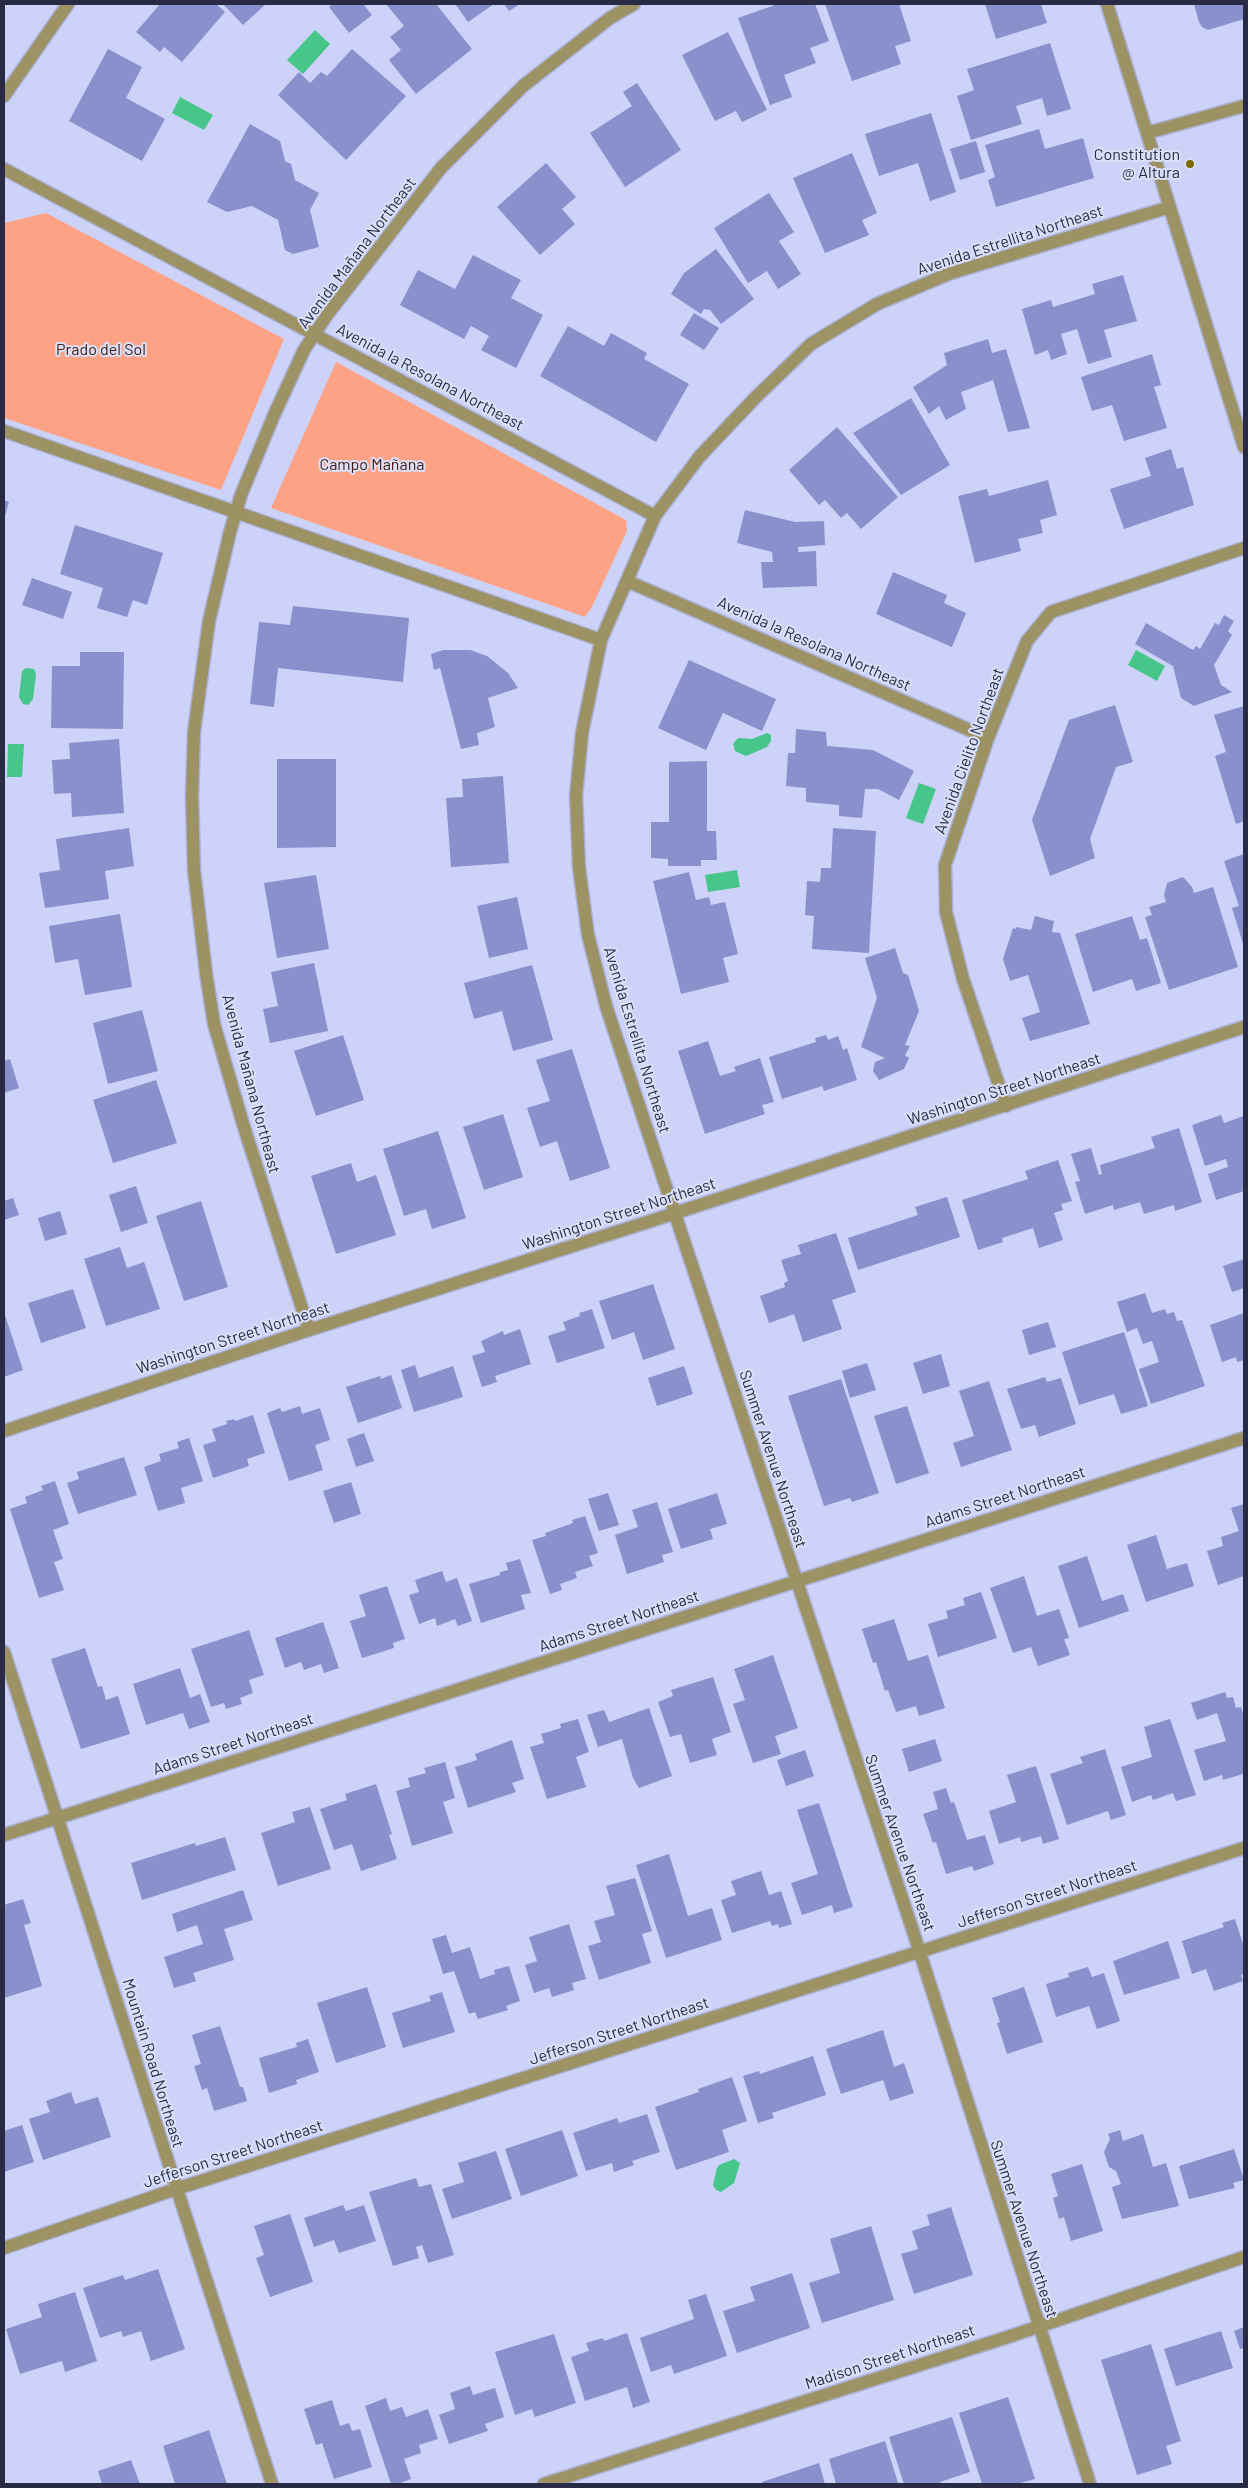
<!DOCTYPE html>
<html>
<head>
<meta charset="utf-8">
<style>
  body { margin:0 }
  #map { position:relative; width:1248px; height:2488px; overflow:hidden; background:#ccd2f8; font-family:Barlow,sans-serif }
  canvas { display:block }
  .frame { position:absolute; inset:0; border:5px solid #282b43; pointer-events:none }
</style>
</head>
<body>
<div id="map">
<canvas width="1248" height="2488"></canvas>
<div class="frame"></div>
</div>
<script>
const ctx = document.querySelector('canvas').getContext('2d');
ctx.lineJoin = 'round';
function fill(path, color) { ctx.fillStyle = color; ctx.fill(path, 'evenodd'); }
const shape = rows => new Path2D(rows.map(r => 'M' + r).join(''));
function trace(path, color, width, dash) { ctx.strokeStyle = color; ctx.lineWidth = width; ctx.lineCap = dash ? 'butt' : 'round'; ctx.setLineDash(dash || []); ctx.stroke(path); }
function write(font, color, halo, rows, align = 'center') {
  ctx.font = font + ' Barlow,sans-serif'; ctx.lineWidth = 4; ctx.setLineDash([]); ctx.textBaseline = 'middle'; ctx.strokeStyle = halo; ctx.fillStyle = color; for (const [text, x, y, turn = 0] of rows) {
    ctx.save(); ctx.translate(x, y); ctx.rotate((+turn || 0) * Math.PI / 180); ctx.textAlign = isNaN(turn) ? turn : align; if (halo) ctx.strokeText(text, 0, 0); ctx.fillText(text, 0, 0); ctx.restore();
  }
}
fill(shape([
  [46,213,284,339,221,490,4,418,4,223],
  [336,362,626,520,627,531,592,607,585,617,271,508]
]), '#fea286');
fill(shape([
  [315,30,330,44,303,74,287,60],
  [180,97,213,115,204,130,172,113],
  [1136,650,1165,666,1157,681,1128,665],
  [26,668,34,669,36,674,33,699,28,705,23,704,19,697,22,671],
  [767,733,771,735,771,741,767,747,746,756,735,751,733,744,738,738,752,739],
  [8,744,24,744,22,777,7,777],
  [919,783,936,789,923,824,906,818],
  [737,870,740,887,708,892,705,875],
  [734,2159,740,2163,734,2183,721,2192,716,2190,713,2185,717,2168,719,2165]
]), '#46c688');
fill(shape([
  [160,4,216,4,225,12,182,62,164,47,160,52,136,32],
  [223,4,266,4,243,25],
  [333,4,363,4,372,15,349,33,329,7],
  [386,4,436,4,472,49,416,94,389,60,401,50,390,37,404,26],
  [455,4,494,4,468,22],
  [504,4,520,4,509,11],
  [778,4,815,4,829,41,810,48,816,63,784,75,792,97,770,105,738,18],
  [825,4,899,4,911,41,895,46,901,64,852,81],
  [985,4,1041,4,1047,23,996,39],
  [1194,4,1244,4,1244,19,1208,30,1202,27,1199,22],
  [728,32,767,110,742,122,736,111,715,121,682,55],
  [1050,43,1071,109,1047,116,1042,98,1016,106,1022,124,971,140,957,96,974,90,967,69],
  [108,49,142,67,126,98,165,119,142,161,69,121],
  [352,49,406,96,346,160,278,95,299,72,310,83,321,72,327,76],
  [637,83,681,150,625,187,590,133,632,106,623,92],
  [931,113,956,192,930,201,918,163,879,176,865,134],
  [250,124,280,141,285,161,291,164,295,180,319,193,310,210,319,247,293,254,285,250,278,220,252,206,227,212,207,202],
  [1039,129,1045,149,1083,138,1094,178,996,207,988,180,995,177,985,145],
  [976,141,985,172,960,180,950,149],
  [852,153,877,213,862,220,869,235,825,253,793,178],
  [546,163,576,197,562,209,575,224,540,255,497,207],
  [769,193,794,232,779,241,801,274,778,289,767,271,748,283,714,228],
  [716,249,754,299,721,324,710,310,704,309,701,314,671,294,684,273],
  [473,255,521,280,511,298,543,315,516,368,481,350,489,336,471,326,464,339,400,305,418,270,455,289],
  [1123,275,1137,321,1104,330,1112,357,1088,364,1077,329,1061,334,1067,354,1051,360,1048,350,1035,355,1022,309,1051,300,1053,307,1095,294,1092,284],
  [694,313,719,328,704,350,680,335],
  [568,326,604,346,611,333,647,353,644,359,689,384,656,442,540,376],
  [988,339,992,353,1006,349,1030,428,1008,432,993,380,961,392,966,409,946,420,939,406,929,414,913,387,947,365,944,353],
  [1152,354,1161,385,1154,387,1167,428,1124,441,1112,405,1092,411,1081,377],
  [911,398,950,465,901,495,853,433],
  [837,427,898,497,861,529,847,513,841,518,825,500,819,505,789,470],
  [1171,449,1177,469,1183,467,1194,505,1124,529,1110,489,1151,476,1145,458],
  [1048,480,1057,515,1040,520,1043,533,1018,539,1021,551,975,563,958,496,987,489,989,496],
  [4,500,9,502,4,519],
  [745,510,795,522,824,521,825,545,798,547,798,552,816,551,817,586,763,588,761,562,773,562,772,552,737,543],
  [75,525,163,553,147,605,133,600,127,617,97,608,103,588,60,574],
  [893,572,947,595,944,603,966,613,952,647,876,614],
  [32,578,72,592,63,619,22,605],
  [293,606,409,618,403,682,278,668,274,707,250,704,259,622,290,625],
  [1224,615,1234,621,1228,631,1232,635,1214,665,1221,685,1232,692,1194,706,1181,698,1173,666,1135,644,1146,623,1193,650,1196,646,1200,649,1215,623,1219,625],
  [443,650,470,650,487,656,508,673,518,688,488,698,495,727,477,733,479,745,461,749,440,668,434,670,431,654],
  [80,652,124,652,123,729,51,728,52,666,80,666],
  [689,660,776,699,762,731,723,713,706,750,658,728],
  [1115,705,1133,762,1116,767,1090,839,1095,858,1050,876,1032,820,1069,720],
  [1244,706,1244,821,1236,824,1215,756,1226,752,1214,715],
  [796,729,826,732,827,746,873,750,914,771,899,800,878,789,865,789,862,818,839,816,839,805,806,802,806,788,786,786,788,753,795,753],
  [119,739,124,813,72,817,71,793,54,794,52,760,70,759,69,743],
  [277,759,336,759,336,847,277,848],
  [707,761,707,831,716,831,717,860,701,860,701,866,668,866,668,859,651,858,651,822,669,822,669,762],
  [503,776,509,863,451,867,446,798,463,797,462,779],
  [129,828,134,866,105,871,109,899,45,908,39,873,60,870,56,839],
  [833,828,876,831,869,953,812,949,814,916,805,915,807,881,820,882,821,868,831,868],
  [1244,854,1244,947,1232,908,1239,906,1224,861],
  [689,872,696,900,709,897,711,905,725,902,738,954,723,958,729,982,681,994,653,881],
  [316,875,329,949,277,958,264,883],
  [1183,877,1192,887,1194,893,1213,887,1238,967,1169,990,1145,917,1152,915,1149,907,1166,902,1164,895,1167,883],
  [517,897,528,949,489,958,477,906],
  [120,914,132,987,85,995,78,959,55,963,49,926],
  [1035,916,1054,921,1052,932,1060,933,1090,1024,1030,1041,1022,1018,1040,1012,1028,975,1010,981,1003,959,1013,928,1016,929,1016,927,1031,930],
  [1132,916,1140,940,1147,938,1161,983,1136,991,1132,979,1093,992,1075,934],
  [895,948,903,973,908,975,919,1011,905,1045,910,1046,905,1055,909,1058,904,1069,879,1080,873,1071,875,1062,885,1058,861,1047,877,998,865,958],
  [314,963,328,1031,270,1043,263,1009,278,1006,271,972],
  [532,965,553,1040,513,1051,502,1011,474,1019,464,983],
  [142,1010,158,1071,108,1084,93,1023],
  [343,1035,364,1100,316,1116,294,1051],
  [826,1035,828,1040,838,1036,843,1050,847,1048,857,1080,824,1091,822,1086,782,1099,769,1057,816,1042,815,1038],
  [708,1041,720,1076,736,1071,734,1067,760,1058,774,1102,762,1105,765,1114,705,1134,678,1051],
  [572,1049,610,1168,570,1181,557,1141,540,1147,527,1108,550,1101,536,1060],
  [10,1059,19,1088,4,1093,4,1061],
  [156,1080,177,1143,113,1163,93,1100],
  [503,1114,523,1177,484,1190,463,1127],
  [1221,1115,1224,1123,1244,1116,1244,1191,1216,1200,1208,1174,1228,1167,1226,1159,1205,1166,1192,1125],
  [1179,1128,1202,1202,1175,1211,1174,1205,1144,1214,1140,1202,1114,1210,1113,1205,1085,1214,1075,1182,1080,1181,1071,1154,1091,1148,1099,1175,1102,1174,1100,1165,1155,1148,1151,1137],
  [438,1131,466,1218,432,1229,426,1209,404,1216,383,1149],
  [1058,1160,1072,1201,1061,1204,1063,1210,1054,1213,1063,1240,1039,1248,1033,1228,1002,1238,1003,1242,978,1250,962,1200,1028,1179,1025,1171],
  [351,1163,357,1182,376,1175,396,1235,336,1254,311,1176],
  [136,1186,148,1223,121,1232,109,1195],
  [947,1197,960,1237,858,1270,848,1238,918,1215,915,1207],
  [13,1198,19,1215,4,1220,4,1201],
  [201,1201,228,1287,184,1301,156,1216],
  [60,1211,67,1234,45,1241,38,1218],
  [836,1233,856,1292,832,1300,842,1329,803,1342,794,1314,769,1323,760,1296,785,1287,784,1283,788,1281,781,1260,801,1254,798,1245],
  [120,1247,127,1268,144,1262,160,1309,106,1326,84,1259],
  [1244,1259,1244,1288,1232,1292,1223,1266],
  [653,1284,675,1349,643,1360,634,1332,612,1340,599,1301],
  [73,1289,86,1328,41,1343,28,1303],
  [1145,1293,1152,1313,1165,1309,1167,1314,1174,1312,1177,1321,1182,1320,1205,1386,1151,1404,1139,1369,1159,1362,1152,1341,1143,1344,1137,1328,1127,1332,1117,1302],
  [592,1309,605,1348,557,1363,548,1336,566,1330,563,1322,580,1316,579,1313],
  [4,1312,23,1370,4,1377],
  [1244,1313,1244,1360,1237,1362,1236,1357,1222,1362,1210,1325],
  [1048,1322,1056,1347,1029,1355,1022,1330],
  [520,1329,531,1364,495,1376,497,1382,482,1387,472,1356,485,1352,481,1341,503,1331,504,1335],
  [1124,1332,1148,1406,1121,1414,1114,1394,1079,1405,1062,1352],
  [941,1354,950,1386,923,1394,913,1363],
  [867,1363,876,1390,850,1398,842,1371],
  [415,1365,419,1378,453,1366,463,1397,414,1412,401,1370],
  [684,1366,693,1394,657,1406,648,1378],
  [391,1375,402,1408,358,1423,346,1387,380,1376,381,1379],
  [1045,1377,1047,1382,1061,1378,1076,1424,1039,1437,1035,1425,1021,1429,1007,1389],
  [841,1379,879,1493,852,1502,850,1498,824,1506,788,1396],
  [989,1381,1012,1450,961,1467,953,1443,974,1436,959,1391],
  [300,1406,302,1414,320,1408,330,1440,315,1445,323,1470,289,1481,267,1413,280,1408,282,1412],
  [907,1406,929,1473,896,1484,874,1416],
  [253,1415,265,1453,247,1459,249,1466,213,1478,203,1445,216,1441,212,1429,227,1424,226,1421,234,1419,235,1421],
  [364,1433,374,1461,356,1467,347,1439],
  [189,1438,203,1481,181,1488,185,1503,158,1511,144,1467,161,1461,159,1454,179,1448,177,1442],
  [124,1457,137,1495,78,1514,67,1483,79,1479,77,1472],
  [55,1481,69,1524,53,1530,63,1559,54,1562,64,1590,39,1598,10,1509,27,1503,25,1497,43,1490,41,1486],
  [351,1482,361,1514,334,1523,323,1491],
  [608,1493,619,1525,599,1531,588,1499],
  [717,1493,727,1524,710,1529,713,1539,681,1549,668,1509],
  [657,1502,673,1552,662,1555,664,1562,627,1574,615,1535,638,1527,632,1510],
  [1244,1504,1244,1576,1218,1585,1207,1551,1223,1546,1221,1537,1239,1531,1231,1508],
  [585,1516,598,1553,589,1556,593,1566,575,1572,577,1578,560,1584,562,1590,550,1594,532,1540,546,1536,545,1533,573,1523,572,1520],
  [1156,1535,1167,1569,1187,1563,1194,1586,1146,1602,1127,1545],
  [1087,1556,1102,1601,1123,1594,1129,1611,1079,1628,1058,1566],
  [520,1559,531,1593,521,1595,525,1609,481,1623,469,1584,500,1575,500,1572,508,1570,506,1563],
  [442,1571,446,1582,457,1578,472,1621,458,1626,455,1619,437,1626,435,1618,419,1624,409,1595,419,1592,415,1580],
  [1024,1576,1037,1616,1059,1609,1069,1638,1064,1639,1070,1655,1038,1666,1031,1647,1013,1653,990,1588],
  [387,1586,405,1639,393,1643,394,1648,362,1658,350,1621,366,1616,359,1595],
  [981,1592,997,1638,938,1657,928,1624,948,1618,946,1611,965,1605,963,1598],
  [894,1619,908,1661,928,1655,945,1708,919,1716,916,1706,896,1712,888,1690,885,1691,876,1662,873,1663,862,1629],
  [323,1622,339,1668,324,1673,321,1664,304,1670,301,1662,285,1668,275,1638],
  [249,1630,264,1675,249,1680,253,1693,240,1698,242,1704,226,1709,224,1703,211,1707,191,1649],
  [85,1648,98,1687,102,1686,106,1700,118,1696,130,1734,81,1749,51,1659],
  [773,1655,798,1728,775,1736,781,1754,753,1763,733,1704,745,1700,734,1669],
  [180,1668,190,1698,200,1694,210,1722,189,1729,183,1713,146,1725,133,1684],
  [713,1677,731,1732,712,1739,717,1755,690,1763,681,1734,670,1737,658,1702,673,1696,671,1690],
  [1225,1692,1227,1698,1233,1697,1236,1708,1241,1707,1244,1717,1244,1778,1243,1774,1223,1780,1222,1775,1204,1781,1194,1750,1226,1741,1217,1713,1197,1720,1191,1703],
  [649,1708,672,1776,639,1788,633,1778,622,1739,598,1747,587,1715,604,1710,609,1722],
  [578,1719,589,1752,576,1757,586,1787,547,1799,530,1747,544,1743,541,1734,561,1728,560,1724],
  [1170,1719,1196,1795,1176,1801,1173,1793,1153,1800,1151,1795,1132,1802,1121,1767,1152,1757,1144,1727],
  [935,1739,942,1761,909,1772,902,1749],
  [512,1740,524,1779,512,1783,516,1792,468,1808,455,1767,477,1760,475,1754],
  [1105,1749,1126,1815,1111,1820,1108,1811,1067,1825,1050,1774,1083,1763,1080,1757],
  [805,1750,814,1776,786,1786,777,1760],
  [445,1762,455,1798,443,1802,453,1833,412,1846,396,1791,410,1787,408,1778,426,1773,424,1768],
  [1036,1766,1059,1839,1043,1844,1041,1836,1021,1842,1020,1837,999,1844,989,1811,1016,1802,1007,1775],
  [376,1784,392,1834,389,1835,397,1859,361,1871,352,1844,334,1850,320,1809,347,1800,345,1794],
  [946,1788,951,1803,954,1802,967,1840,985,1835,994,1864,974,1871,972,1866,946,1874,936,1842,933,1843,923,1814,938,1809,933,1792],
  [819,1803,853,1907,834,1913,832,1905,802,1915,791,1883,818,1874,797,1810],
  [310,1807,331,1869,278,1886,261,1833,295,1822,292,1812],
  [225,1837,236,1870,142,1900,131,1863,195,1843,196,1846],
  [669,1854,688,1916,712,1908,722,1940,666,1958,636,1865],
  [761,1871,769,1895,781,1891,792,1924,779,1928,778,1924,772,1926,770,1921,732,1933,721,1900,736,1895,731,1881],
  [635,1878,652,1931,642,1934,651,1963,599,1980,588,1946,601,1942,594,1921,615,1915,606,1886],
  [243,1890,253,1920,224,1929,234,1960,193,1973,196,1981,174,1988,164,1957,203,1944,197,1925,177,1932,172,1914],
  [23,1899,31,1923,24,1925,42,1986,4,1998,4,1905],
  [1235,1919,1244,1947,1244,1974,1241,1975,1243,1981,1214,1991,1206,1969,1192,1974,1182,1941,1224,1927,1222,1923],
  [569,1924,586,1979,572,1983,574,1990,552,1997,549,1988,534,1993,525,1965,537,1961,529,1937],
  [446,1935,452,1953,470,1947,480,1979,495,1974,494,1970,509,1966,520,2001,506,2006,508,2010,478,2019,475,2012,469,2014,454,1971,443,1974,432,1939],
  [1168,1941,1180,1978,1124,1995,1113,1961],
  [1088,1967,1092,1977,1104,1973,1120,2021,1097,2029,1089,2006,1056,2017,1046,1984,1069,1977,1068,1973],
  [367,1987,386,2047,336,2063,317,2003],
  [1024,1987,1043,2042,1007,2054,997,2023,1000,2022,992,1998],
  [442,1992,455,2032,403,2048,392,2013,431,2001,429,1996],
  [220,2026,240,2087,243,2087,247,2101,214,2111,207,2088,202,2090,194,2066,201,2064,192,2035],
  [883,2030,894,2067,904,2063,914,2093,890,2101,883,2080,841,2094,826,2049],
  [308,2039,319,2072,296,2080,297,2084,269,2093,259,2058,297,2047,296,2043],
  [813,2056,826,2095,772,2113,774,2118,758,2123,743,2076,759,2071,760,2074],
  [732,2077,747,2121,722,2130,729,2152,676,2170,655,2107,699,2092,698,2089],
  [71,2092,75,2104,98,2097,111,2137,43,2160,29,2119,50,2112,46,2101],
  [647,2114,660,2152,632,2161,634,2165,614,2172,612,2163,586,2171,573,2133,617,2118,619,2123],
  [22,2125,34,2162,4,2172,4,2131],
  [562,2130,578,2176,521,2196,505,2149],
  [1120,2130,1123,2141,1143,2134,1153,2167,1166,2163,1179,2206,1122,2219,1112,2187,1121,2184,1116,2171,1109,2167,1104,2152,1110,2139,1108,2134],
  [1234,2149,1244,2180,1233,2183,1235,2188,1189,2199,1179,2166],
  [496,2151,512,2199,452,2219,442,2189,464,2182,458,2163],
  [1082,2164,1103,2231,1071,2241,1064,2217,1059,2219,1053,2198,1058,2196,1051,2174],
  [416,2178,419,2187,431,2184,454,2255,428,2263,422,2245,416,2247,419,2258,393,2266,369,2192],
  [343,2205,346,2211,364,2205,376,2241,339,2253,334,2240,314,2247,304,2218],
  [951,2207,973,2275,914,2294,901,2254,918,2249,912,2231,930,2225,927,2215],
  [290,2214,313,2282,270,2297,256,2258,264,2255,254,2226],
  [871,2226,894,2300,822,2323,809,2283,840,2273,830,2239],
  [158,2269,185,2349,151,2361,141,2331,123,2337,121,2331,100,2338,83,2288,123,2275,125,2280],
  [792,2273,810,2328,737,2353,723,2311,755,2301,750,2287],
  [75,2292,97,2361,65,2372,62,2361,20,2374,6,2329,42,2317,38,2304],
  [706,2294,727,2356,674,2374,671,2365,651,2372,640,2338,694,2319,688,2300],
  [1244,2327,1244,2348,1240,2349,1234,2331],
  [1221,2331,1233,2368,1176,2386,1164,2349],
  [627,2333,650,2402,633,2408,627,2387,585,2401,571,2357,589,2351,586,2343,603,2338,604,2341],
  [554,2334,576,2403,535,2417,532,2409,515,2415,495,2352],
  [1151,2344,1181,2441,1166,2446,1172,2464,1137,2475,1101,2360],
  [470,2386,473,2395,495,2388,504,2417,485,2424,488,2431,449,2444,439,2415,455,2409,450,2393],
  [1008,2397,1035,2479,1017,2484,982,2484,959,2413],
  [386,2398,390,2411,402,2407,406,2417,428,2409,438,2439,419,2445,421,2453,404,2459,411,2479,397,2484,391,2484,365,2406],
  [332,2400,340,2426,349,2423,352,2431,360,2429,372,2467,334,2479,322,2443,316,2445,304,2409],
  [952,2417,970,2472,940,2482,941,2484,904,2484,889,2437],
  [209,2430,227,2484,175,2484,163,2446],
  [885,2441,898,2483,836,2484,829,2459],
  [131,2460,140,2484,102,2484,98,2471],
  [819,2463,825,2484,763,2484,762,2482]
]), '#8990cb');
const minor = shape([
  [1107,4,1244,447],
  [4,96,68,4],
  [1147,133,1244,106],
  [4,169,655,516],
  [4,431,601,640],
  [627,581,988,738],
  [1006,1106,963,979,946,912,945,865,988,738,1027,641,1051,612,1244,548],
  [309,1330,243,1124,214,1024,206,973,194,870,192,796,194,732,209,621,230,532,241,495,274,415,304,350,327,315,441,168,523,86,610,18,634,4],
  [4,1431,309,1330,654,1220,1244,1027],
  [4,1652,272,2484],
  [4,1835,1244,1438],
  [4,2248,176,2189,1244,1848],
  [544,2484,1008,2337,1244,2257],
  [1090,2484,911,1925,606,1006,588,935,579,867,576,796,582,733,601,640,655,516,700,456,755,398,811,344,877,304,951,273,1170,207]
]);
trace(minor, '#abb1d4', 15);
trace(minor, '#9c9263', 12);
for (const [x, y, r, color] of [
  [1190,164,5,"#7b6a01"]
]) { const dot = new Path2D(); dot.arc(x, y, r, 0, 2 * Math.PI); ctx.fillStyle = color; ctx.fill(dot); trace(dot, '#dbe0f9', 2); }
write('16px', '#282b43', '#dbe0f9', [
  ["Constitution",1180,155],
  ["@ Altura",1180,173]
], 'right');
write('16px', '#282b43', '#dbe0f9', [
  ["Avenida Estrellita Northeast",1010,240,-18],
  ["Avenida Mañana Northeast",357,253,-53],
  ["Avenida la Resolana Northeast",430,377,28],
  ["Avenida la Resolana Northeast",814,644,24],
  ["Avenida Cielito Northeast",969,751,-70],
  ["Avenida Estrellita Northeast",637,1040,73],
  ["Avenida Mañana Northeast",251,1084,75],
  ["Washington Street Northeast",1004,1089,-18],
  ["Washington Street Northeast",619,1214,-18],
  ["Washington Street Northeast",233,1338,-18],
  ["Summer Avenue Northeast",773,1459,72],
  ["Adams Street Northeast",1005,1497,-18],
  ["Adams Street Northeast",619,1621,-18],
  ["Adams Street Northeast",233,1744,-18],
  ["Summer Avenue Northeast",900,1843,71],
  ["Jefferson Street Northeast",1047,1894,-18],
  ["Jefferson Street Northeast",619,2031,-18],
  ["Mountain Road Northeast",153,2063,73],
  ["Jefferson Street Northeast",233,2154,-18],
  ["Summer Avenue Northeast",1024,2229,72],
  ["Madison Street Northeast",890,2357,-18]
]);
write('16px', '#451a0d', '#dbe0f9', [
  ["Prado del Sol",101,350],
  ["Campo Mañana",372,465]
]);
</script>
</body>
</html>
